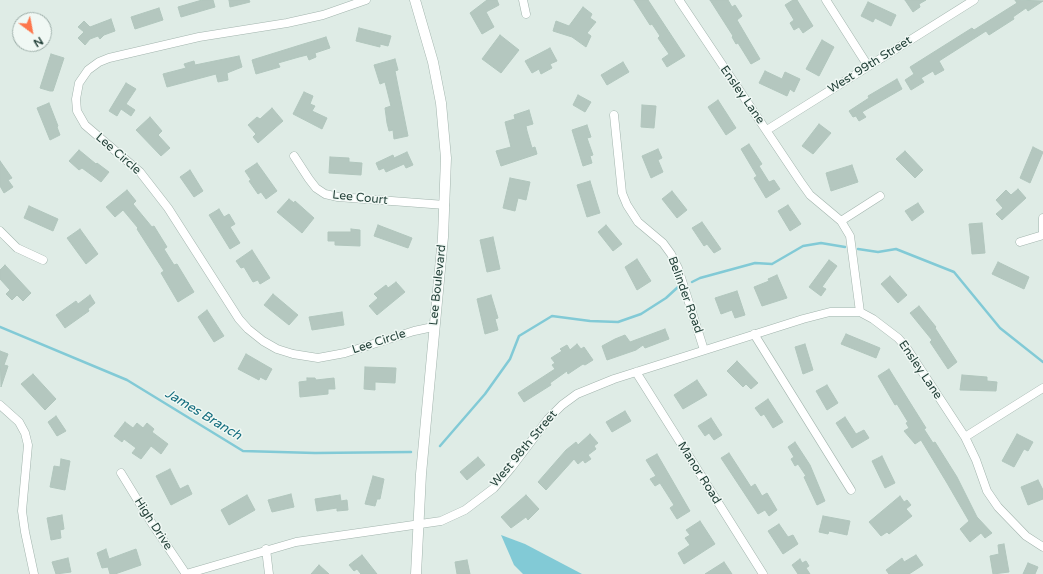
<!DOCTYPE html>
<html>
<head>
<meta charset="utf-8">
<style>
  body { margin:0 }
  #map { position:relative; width:1043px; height:574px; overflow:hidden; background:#dfece6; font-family:"Varela Round",sans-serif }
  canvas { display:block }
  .north { position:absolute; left:12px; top:12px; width:40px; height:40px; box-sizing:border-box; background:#f0f8f4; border:1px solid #9cada8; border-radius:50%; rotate:148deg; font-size:11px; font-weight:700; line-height:16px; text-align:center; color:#1f3d35 }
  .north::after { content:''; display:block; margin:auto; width:14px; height:18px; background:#fd764c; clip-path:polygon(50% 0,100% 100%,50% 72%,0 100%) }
</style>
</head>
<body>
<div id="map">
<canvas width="1043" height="574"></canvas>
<div class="north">N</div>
</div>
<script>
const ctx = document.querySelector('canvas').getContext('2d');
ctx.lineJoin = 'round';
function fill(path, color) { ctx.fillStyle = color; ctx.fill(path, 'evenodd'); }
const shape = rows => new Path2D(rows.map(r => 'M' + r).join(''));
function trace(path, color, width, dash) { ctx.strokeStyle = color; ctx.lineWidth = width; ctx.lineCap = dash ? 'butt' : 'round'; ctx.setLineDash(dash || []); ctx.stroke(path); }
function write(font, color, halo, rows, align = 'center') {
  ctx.font = font + ' "Varela Round",sans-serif'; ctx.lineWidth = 3; ctx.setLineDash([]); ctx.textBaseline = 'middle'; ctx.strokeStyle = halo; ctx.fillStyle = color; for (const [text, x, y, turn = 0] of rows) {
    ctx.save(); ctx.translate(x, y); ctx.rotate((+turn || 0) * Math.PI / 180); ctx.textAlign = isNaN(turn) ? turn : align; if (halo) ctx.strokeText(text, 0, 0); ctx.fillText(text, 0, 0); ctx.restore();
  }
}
fill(shape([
  [501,535,525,544,582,574,523,574,514,565]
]), '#82cad6');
trace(shape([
  [858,249,878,252,896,249,954,272,1000,328,1043,362],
  [692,282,700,278,755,263,772,264,803,246,821,243,845,247],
  [0,327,127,380,243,451,315,453,411,452],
  [440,446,485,394,510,359,519,336,552,316,590,321,618,322,641,314,666,298,678,287]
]), '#82cad6', 2.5);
const building = shape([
  [202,0,213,0,215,7,181,17,178,7,202,0],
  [229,0,249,0,250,2,230,7,229,0],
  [487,0,497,0,499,5,486,12,494,27,482,34,470,13,487,0],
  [634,0,648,0,685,56,667,67,662,59,669,54,658,38,660,36,652,24,650,25,634,0],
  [710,0,728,0,732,7,735,5,742,16,737,20,760,59,751,64,738,43,736,44,732,37,733,36,710,0],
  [793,0,797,0,813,26,803,33,799,27,794,30,790,23,794,20,785,5,793,0],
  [905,0,926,0,919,4,920,7,913,12,905,0],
  [1015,0,1043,1,1028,11,1026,8,1013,17,1014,19,989,35,986,31,939,61,944,70,935,75,933,71,921,78,924,82,911,90,905,80,914,74,910,67,972,28,974,30,1017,3,1015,0],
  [868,2,896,15,891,26,875,18,873,22,861,16,868,2],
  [583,7,592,14,590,18,596,22,587,33,591,36,586,47,572,37,553,31,556,21,569,26,583,7],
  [159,8,163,20,135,29,131,17,159,8],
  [111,19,115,31,104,35,100,39,98,36,90,39,85,45,78,38,84,32,78,27,84,21,90,27,111,19],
  [359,28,391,36,388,46,380,44,380,47,356,41,359,28],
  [500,35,519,50,501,73,482,59,500,35],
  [326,37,330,48,315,53,316,57,309,60,307,55,299,57,278,63,280,67,256,74,252,60,326,37],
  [822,40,834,47,819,76,806,69,822,40],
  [550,48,557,61,550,64,552,68,541,74,539,69,532,73,525,61,550,48],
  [51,54,64,58,53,91,50,91,40,88,51,54],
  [239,56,242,67,227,73,228,80,218,82,216,74,167,87,163,74,186,68,184,64,194,61,195,65,239,56],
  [395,59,398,70,395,71,408,136,394,139,393,130,389,131,387,123,385,108,391,106,385,82,380,84,374,65,395,59],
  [623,62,629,72,607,85,601,75,623,62],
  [765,71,782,79,785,72,800,79,794,92,790,89,787,96,759,83,765,71],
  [897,79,902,89,862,112,866,117,859,121,856,116,853,117,849,111,869,98,868,96,897,79],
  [126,83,136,89,126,104,135,110,131,116,121,109,117,116,109,111,126,83],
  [304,92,313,96,310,104,315,106,312,111,327,118,322,129,293,114,304,92],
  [578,95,591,102,585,112,573,105,578,95],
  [718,100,736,128,726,135,708,107,718,100],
  [49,103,58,126,57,127,60,135,50,140,37,108,49,103],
  [642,105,656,106,654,128,641,127,642,105],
  [272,108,283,121,258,143,253,137,256,134,248,125,257,117,260,119,272,108],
  [529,110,533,124,526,126,527,131,532,148,535,147,537,154,501,166,496,151,511,147,505,122,515,119,514,115,529,110],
  [150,117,162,131,158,135,170,148,161,156,136,130,150,117],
  [819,124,831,133,813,154,802,146,819,124],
  [587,125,591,137,587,138,593,155,590,156,592,163,583,166,572,130,587,125],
  [749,144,762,164,759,166,769,182,774,180,780,189,766,198,754,178,757,176,741,149,749,144],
  [1033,147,1043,152,1030,183,1020,178,1033,147],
  [658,149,662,158,658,160,663,172,651,178,642,156,658,149],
  [79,150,96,164,97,163,109,172,101,182,82,168,79,170,69,161,79,150],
  [905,151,923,170,915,178,896,159,905,151],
  [407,152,413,165,406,168,404,164,386,172,384,168,379,170,376,163,393,155,394,158,407,152],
  [330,157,349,158,349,162,362,163,361,175,329,173,330,157],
  [0,161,12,178,8,180,13,187,4,193,0,186,0,161],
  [257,163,277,191,266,199,261,192,258,194,249,181,251,180,245,171,257,163],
  [852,165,858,182,831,191,826,173,852,165],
  [190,170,203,191,194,197,180,177,190,170],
  [510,178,530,182,526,200,518,198,515,211,503,208,510,178],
  [590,181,600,213,587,217,577,185,590,181],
  [1018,189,1026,198,1002,220,996,214,1003,208,996,200,1006,190,1011,195,1018,189],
  [127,190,136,201,133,204,152,227,154,226,167,247,164,249,174,265,177,264,194,292,178,302,161,273,164,271,137,229,138,228,123,210,115,217,106,207,127,190],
  [672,191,687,210,677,218,662,199,672,191],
  [289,199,294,203,295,201,314,218,302,233,277,212,289,199],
  [918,203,924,212,912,221,905,211,918,203],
  [788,205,801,224,790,231,778,211,788,205],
  [29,206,58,219,53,231,24,218,29,206],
  [219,209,224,217,229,214,235,224,230,227,240,243,230,249,209,215,219,209],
  [702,222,721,249,714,253,707,244,704,246,692,228,702,222],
  [982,223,985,253,972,254,969,224,982,223],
  [378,225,412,238,408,248,374,236,378,225],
  [606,225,622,244,613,251,598,232,606,225],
  [80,229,98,254,86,264,67,238,80,229],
  [351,229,360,230,360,246,335,245,335,241,328,241,328,232,351,232,351,229],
  [493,237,500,269,487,272,480,240,493,237],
  [252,250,270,278,260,284,258,280,253,282,244,267,241,268,236,261,252,250],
  [637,259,651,281,637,290,625,267,637,259],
  [829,260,837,266,822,287,826,289,821,296,809,287,829,260],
  [998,262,1029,277,1024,289,992,274,998,262],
  [5,265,31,293,23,301,17,295,12,300,6,294,10,290,0,279,0,270,5,265],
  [777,275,787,298,762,306,754,287,769,281,768,279,777,275],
  [890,276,907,295,898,303,881,284,890,276],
  [396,282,405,292,377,315,369,306,378,298,374,294,386,285,388,288,396,282],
  [737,291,745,315,735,318,732,310,721,314,715,298,737,291],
  [273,294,298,315,289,325,264,305,273,294],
  [90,295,95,303,88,309,89,311,65,328,56,315,76,301,78,304,90,295],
  [491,295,498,318,495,319,498,330,485,334,477,299,491,295],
  [919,306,936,327,935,328,957,362,948,369,930,342,932,340,910,313,919,306],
  [207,310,224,336,214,342,198,317,207,310],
  [342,312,344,325,312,330,309,317,342,312],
  [665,329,669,339,645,348,643,345,636,350,607,360,602,346,615,339,625,335,630,342,665,329],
  [846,334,880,348,876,358,841,344,846,334],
  [577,344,581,349,584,347,593,360,585,365,583,364,568,374,567,371,550,383,551,385,524,402,518,393,555,369,552,365,555,363,551,358,562,351,560,349,567,345,570,350,577,344],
  [805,344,813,370,803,374,795,347,805,344],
  [0,351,8,354,4,365,8,366,1,387,0,351],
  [246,354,272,369,266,380,260,377,259,380,238,369,246,354],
  [737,361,758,383,751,389,746,384,743,387,727,371,737,361],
  [365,367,396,368,395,383,375,382,375,390,364,389,365,367],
  [889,369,926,428,924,429,933,443,935,442,957,477,977,517,992,533,985,538,981,533,970,542,960,529,969,521,947,483,921,440,915,444,904,431,909,428,906,423,908,422,897,404,895,405,878,376,889,369],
  [33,374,56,399,45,410,21,384,33,374],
  [962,375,987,377,987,381,997,382,996,391,960,390,962,375],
  [307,378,315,378,316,380,334,378,335,389,328,389,328,394,300,397,299,382,307,381,307,378],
  [697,380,707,395,683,409,674,395,697,380],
  [827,385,838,403,827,410,816,391,827,385],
  [768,399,783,422,773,428,764,414,761,416,755,408,768,399],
  [625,411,631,421,612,432,606,422,625,411],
  [56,416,66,431,57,436,48,422,56,416],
  [845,417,856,434,864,430,869,438,852,448,836,423,845,417],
  [711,418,722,435,714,440,709,433,705,436,698,426,711,418],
  [125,422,133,428,137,423,143,428,147,423,154,429,152,432,168,444,161,454,151,446,141,459,132,453,136,448,124,439,122,442,114,436,125,422],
  [590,434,598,443,594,446,596,449,588,455,591,459,585,463,583,460,578,464,574,459,546,490,538,482,566,450,576,442,578,445,590,434],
  [1017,434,1033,442,1028,451,1024,449,1014,467,1002,461,1017,434],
  [795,442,810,465,825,501,817,505,804,477,806,476,798,464,795,466,791,459,794,457,788,447,795,442],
  [729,453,751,487,755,484,762,496,767,493,777,510,769,516,765,510,758,514,721,458,729,453],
  [657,454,690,511,677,519,670,508,674,505,660,483,655,486,650,479,656,476,646,460,657,454],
  [882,456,895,483,885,488,872,461,882,456],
  [478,457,485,465,467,480,460,472,478,457],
  [61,459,70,461,65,490,50,487,54,466,60,467,61,459],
  [170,469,180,489,188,485,192,494,171,505,156,476,170,469],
  [373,476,384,479,380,499,377,499,375,506,365,504,373,476],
  [1038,480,1043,490,1043,499,1028,505,1021,487,1038,480],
  [291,494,294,507,272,512,268,500,291,494],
  [247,495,255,510,229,525,221,510,247,495],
  [340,495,341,501,347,500,348,510,337,511,337,508,317,511,315,499,340,495],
  [526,495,539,509,528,520,526,517,511,528,501,517,526,495],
  [900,496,904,502,907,500,911,505,906,509,912,516,889,534,887,532,881,536,869,522,900,496],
  [62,515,64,529,60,530,61,538,51,540,47,518,62,515],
  [823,516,850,521,847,535,829,531,828,534,819,532,823,516],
  [700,521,715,544,684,564,678,553,690,545,685,538,690,535,686,530,700,521],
  [779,524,788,537,793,535,798,544,783,554,768,531,779,524],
  [1004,544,1009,572,993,574,990,556,999,554,998,545,1004,544],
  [106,549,109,559,136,549,141,565,115,574,110,574,108,567,102,568,97,553,106,549],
  [362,555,377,574,361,574,357,569,354,571,349,565,362,555],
  [916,555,923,565,909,574,889,574,886,570,902,558,904,562,916,555],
  [68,558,71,572,56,574,52,562,68,558],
  [800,559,802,563,806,561,809,566,806,568,810,574,798,574,792,565,800,559],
  [467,560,470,574,457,574,455,562,467,560],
  [724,562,732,574,705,574,724,562],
  [1028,563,1038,567,1035,574,1023,574,1028,563],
  [319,565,329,574,311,574,319,565]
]);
fill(building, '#b4c7bf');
trace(building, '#b1c6bd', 1);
const minor = shape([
  [366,0,323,15,287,23,199,37,109,58,99,62,88,70,79,83,76,99,77,111,85,125,140,172,168,208,239,319,248,329,263,341,277,349,293,354,318,358,345,353,414,331,433,327],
  [523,0,526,14],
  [679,0,800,181,810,195,841,221,850,236,860,312],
  [826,0,868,66],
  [614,115,622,193,627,205,638,222,663,243,671,254,678,268,704,350],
  [767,130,974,0],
  [294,156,309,179,316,188,325,194,338,197,445,205],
  [1043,218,1043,235],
  [841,221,880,196],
  [0,231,17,248,43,260],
  [1020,242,1043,235],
  [754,334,851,490],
  [636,372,763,574],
  [0,405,19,422,25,433,28,445,22,511,25,532,34,574],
  [965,437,1043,388],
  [121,473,151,522,186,574],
  [266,549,269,574],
  [186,574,296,542,441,521,465,510,494,488,511,468,548,419,562,405,577,394,614,379,803,319,830,312,860,312,873,319,898,338,906,347,965,437,976,460,987,491,998,507,1026,536,1043,547]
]);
const tertiary = shape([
  [415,0,433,62,441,103,446,158,443,237,421,474,416,574]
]);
trace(minor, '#a2b4ad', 9);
trace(tertiary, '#a2b4ad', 11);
trace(minor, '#fff', 8);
trace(tertiary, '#fff', 10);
write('12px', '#1f3d35', '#f0f8f4', [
  ["West 99th Street",870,65,-32],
  ["Ensley Lane",742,95,55],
  ["Lee Circle",118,154,41],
  ["Lee Court",360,198,6],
  ["Lee Boulevard",438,285,-84],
  ["Belinder Road",685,295,70],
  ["Lee Circle",379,342,-18],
  ["Ensley Lane",920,370,56],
  ["West 98th Street",524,449,-50],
  ["Manor Road",699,473,58],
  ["High Drive",153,524,57]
]);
write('italic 13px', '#146d7e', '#f0f8f4', [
  ["James Branch",203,415,31]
]);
</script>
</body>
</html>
